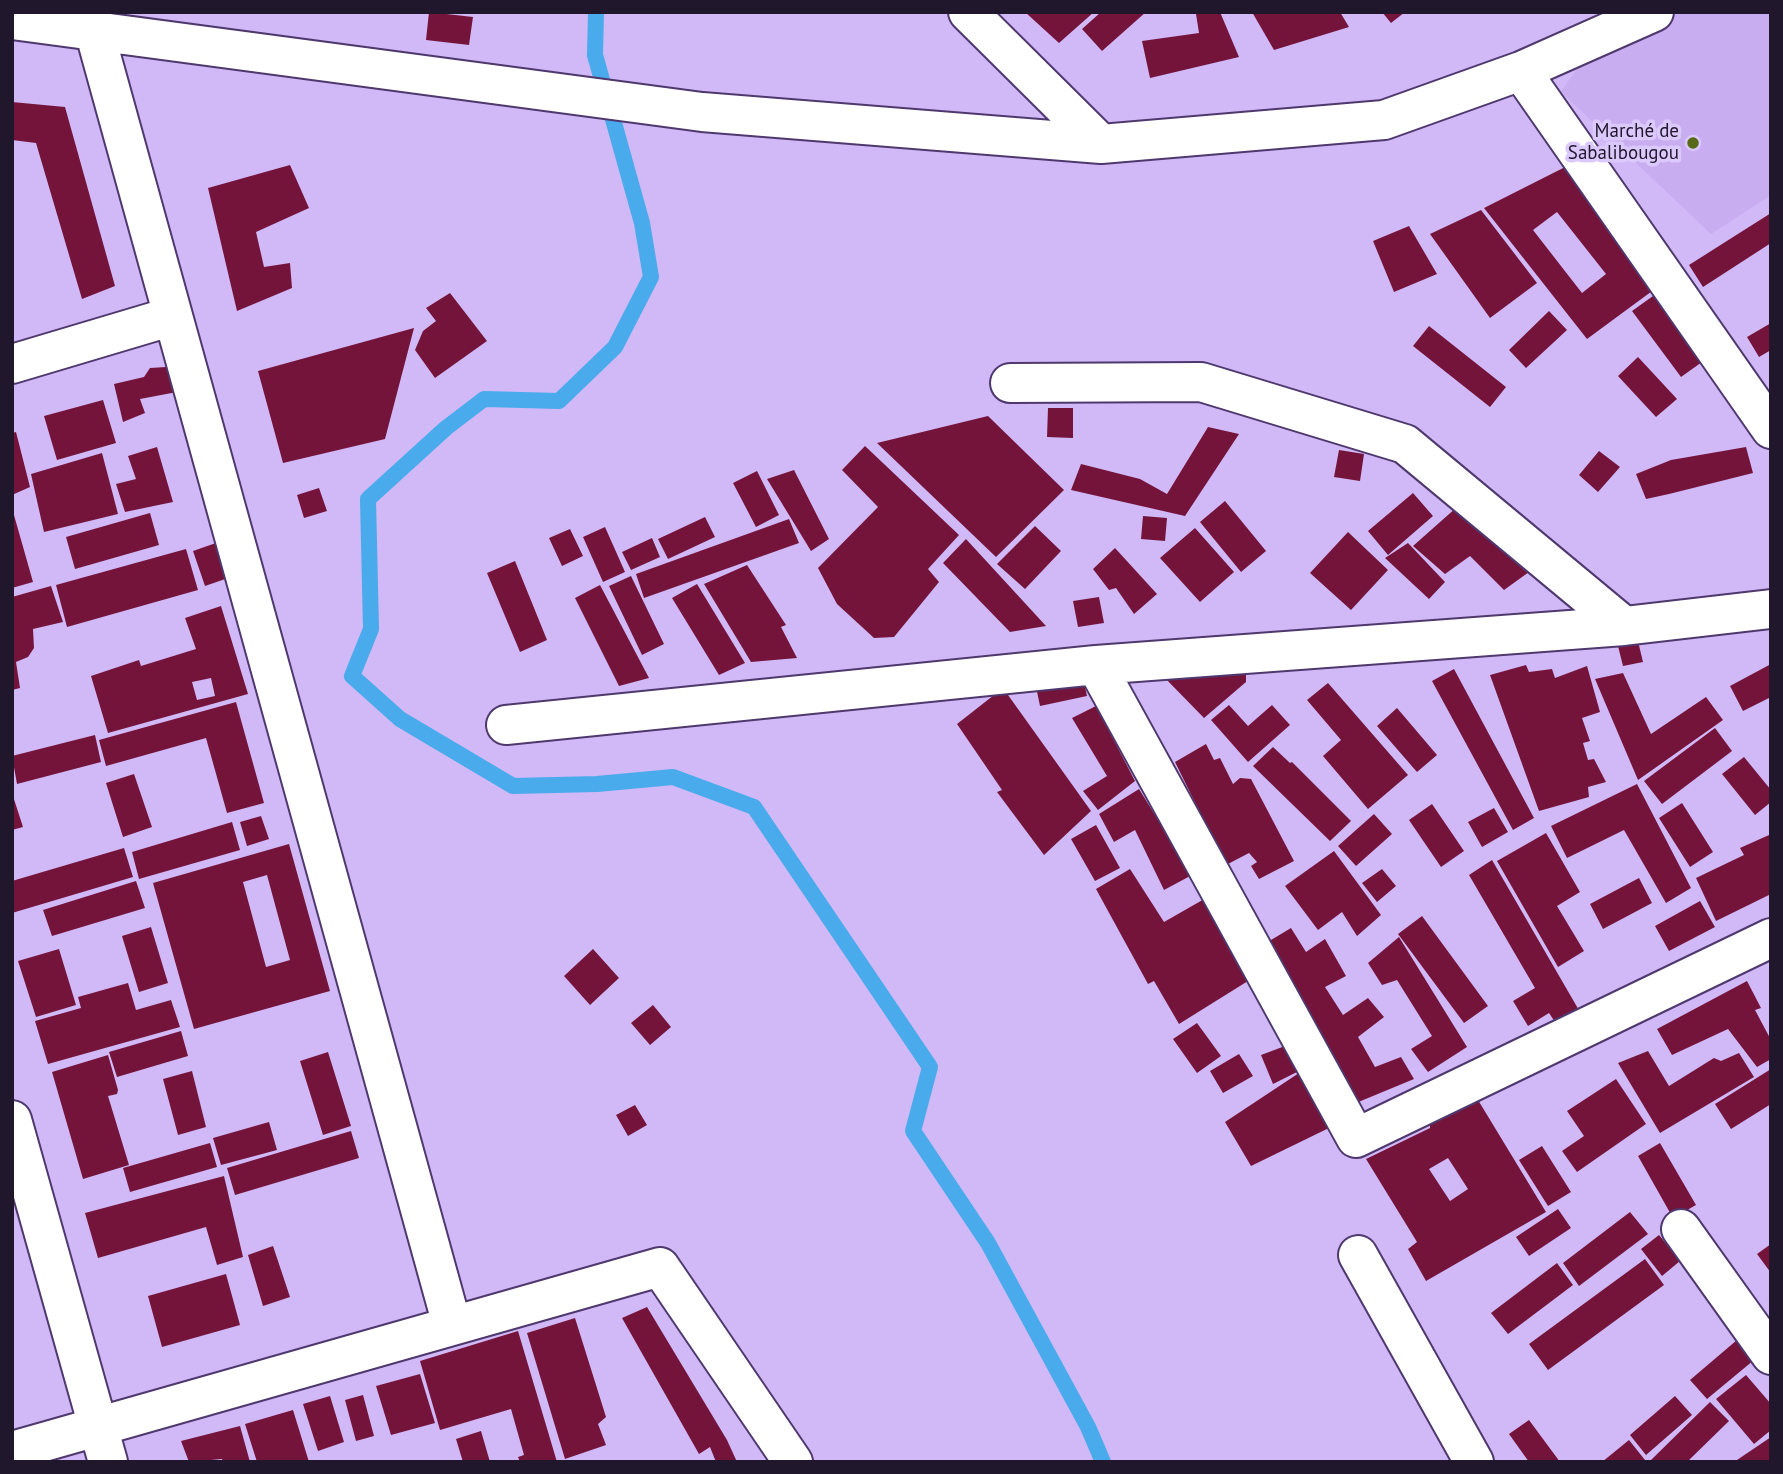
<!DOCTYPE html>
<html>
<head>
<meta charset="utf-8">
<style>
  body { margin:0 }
  #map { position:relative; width:1783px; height:1474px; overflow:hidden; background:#d1b9f7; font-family:"PT Sans",sans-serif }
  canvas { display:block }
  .frame { position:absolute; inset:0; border:14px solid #20172d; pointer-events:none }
</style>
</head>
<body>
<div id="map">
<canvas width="1783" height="1474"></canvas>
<div class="frame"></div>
</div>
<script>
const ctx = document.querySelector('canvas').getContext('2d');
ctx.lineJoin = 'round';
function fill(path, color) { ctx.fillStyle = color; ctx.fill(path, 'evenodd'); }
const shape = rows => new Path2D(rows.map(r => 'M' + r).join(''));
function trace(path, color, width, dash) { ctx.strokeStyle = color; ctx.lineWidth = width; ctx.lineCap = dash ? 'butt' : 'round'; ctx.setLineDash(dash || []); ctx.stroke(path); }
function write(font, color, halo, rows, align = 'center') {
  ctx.font = font + ' "PT Sans",sans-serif'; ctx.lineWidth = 7; ctx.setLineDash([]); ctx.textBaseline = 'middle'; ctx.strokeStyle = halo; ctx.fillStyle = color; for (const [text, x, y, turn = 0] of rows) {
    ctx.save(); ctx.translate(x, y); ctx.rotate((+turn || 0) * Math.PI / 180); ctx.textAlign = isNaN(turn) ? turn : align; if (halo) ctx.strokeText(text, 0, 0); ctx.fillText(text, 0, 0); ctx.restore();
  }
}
fill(shape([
  [1615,12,1771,12,1771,195,1711,234,1561,92]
]), '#c8adf1');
trace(shape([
  [596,12,595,55,642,223,651,277,615,347,559,401,484,399,446,428,368,499,371,629,352,676,400,719,513,786,597,784,673,777,754,807,930,1067,913,1131,988,1243,1088,1427,1103,1462]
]), '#49aaec', 16);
fill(shape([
  [429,12,473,17,469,45,426,40],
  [1025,12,1094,12,1059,43],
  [1101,12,1146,12,1102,51,1082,29],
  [1220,12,1239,57,1150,78,1142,41,1199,33,1196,14],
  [1252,12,1340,12,1349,27,1274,50],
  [1382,12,1405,12,1391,23],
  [12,102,65,107,115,286,82,299,36,143,12,140],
  [1577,161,1663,283,1587,339,1484,208],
  [1557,212,1606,274,1582,293,1533,230],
  [290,165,309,208,256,232,264,267,290,263,292,288,237,311,208,188],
  [1481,210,1537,283,1490,318,1430,234],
  [1771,213,1771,243,1703,287,1689,265],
  [1409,226,1437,274,1394,292,1373,241],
  [1660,291,1709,357,1681,377,1632,311],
  [450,293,487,341,435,378,415,350,423,331,436,321,426,308],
  [1549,311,1567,330,1526,368,1509,350],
  [1771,323,1771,350,1759,357,1747,337],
  [1429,326,1506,387,1490,407,1413,346],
  [414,328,385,439,283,463,258,371],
  [1638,357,1677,399,1656,417,1618,376],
  [166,367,177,392,140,399,145,413,123,422,114,384,144,377,150,368],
  [103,400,116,443,57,460,44,416],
  [1048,408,1073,408,1073,438,1047,437],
  [988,416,1064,490,996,557,877,443],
  [1208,427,1239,434,1185,516,1071,490,1081,464,1140,479,1167,494],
  [16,432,30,487,12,495,12,433],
  [865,446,959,535,928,569,939,582,894,637,874,638,837,604,818,568,878,507,842,470],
  [157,447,173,502,125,512,116,484,136,479,128,456],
  [1746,447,1753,473,1669,494,1646,499,1636,474,1671,460],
  [1339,450,1364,454,1360,481,1334,477],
  [1599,451,1620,467,1598,492,1579,475],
  [102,453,118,514,44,532,31,474],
  [794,470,829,539,811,551,767,479],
  [757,471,779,515,756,527,733,483],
  [319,488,327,511,304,518,297,495],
  [1413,493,1433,516,1388,555,1368,531],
  [1225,501,1266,551,1241,572,1200,522],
  [1457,507,1529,572,1504,590,1470,556,1445,574,1413,546],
  [12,508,33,582,12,588],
  [150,513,159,545,75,569,66,537],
  [1143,516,1167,518,1165,541,1141,539],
  [705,517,715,537,668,559,658,539],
  [789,519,799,543,644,598,636,574],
  [1035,526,1061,551,1025,589,997,564],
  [605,527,625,572,603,582,583,537],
  [1195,528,1234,572,1200,602,1160,558],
  [570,529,583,556,562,566,549,538],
  [1348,532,1388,570,1351,610,1310,573],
  [652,538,660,557,631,570,622,552],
  [966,539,1046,626,1010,632,943,563],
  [216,543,228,578,205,586,193,551],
  [1408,543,1445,582,1429,599,1385,558],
  [1115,548,1157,594,1134,614,1116,588,1109,590,1093,569],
  [186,549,198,590,67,627,56,585],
  [515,561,547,640,520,652,487,573],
  [747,565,786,625,781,627,797,658,751,662,704,584],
  [631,576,664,644,642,655,609,586],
  [697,584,745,663,719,675,672,598],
  [600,585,649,678,619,686,575,598],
  [51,586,63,622,33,629,34,648,28,657,16,662,20,688,12,690,12,597],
  [1099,597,1104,623,1078,627,1073,601],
  [221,606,248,694,108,733,91,676,139,660,141,666,196,649,185,618],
  [211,678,215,696,197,700,192,682],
  [1637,637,1643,662,1623,666,1617,642],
  [1771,664,1771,697,1743,711,1730,686],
  [1526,665,1529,672,1552,669,1555,678,1587,666,1600,712,1582,718,1590,741,1583,743,1588,760,1594,759,1606,782,1588,787,1589,797,1539,811,1490,675],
  [1246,669,1246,682,1204,718,1163,676],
  [1454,669,1534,818,1513,830,1432,681],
  [1082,673,1087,696,1040,706,1035,682],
  [1623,673,1651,734,1706,697,1723,720,1638,780,1595,679],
  [1328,683,1408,775,1368,809,1323,756,1341,740,1307,700],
  [1003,688,1091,811,1044,855,997,792,1002,790,957,724],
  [236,702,264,803,227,813,206,738,106,766,99,740],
  [1229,705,1248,726,1272,705,1290,725,1248,762,1211,720],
  [1096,706,1135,781,1098,810,1083,791,1107,776,1072,718],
  [1397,708,1437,755,1417,772,1377,726],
  [1715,728,1732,751,1662,804,1644,781],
  [95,735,101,762,17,784,12,756],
  [1206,744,1214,760,1220,758,1233,784,1240,778,1251,779,1294,861,1259,879,1251,866,1257,862,1249,853,1226,865,1175,762],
  [1273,747,1290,763,1292,762,1351,821,1330,841,1253,766],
  [1744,757,1771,790,1771,802,1755,815,1722,774],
  [134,774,152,827,123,837,106,783],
  [1637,784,1691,888,1666,903,1624,830,1567,858,1551,826],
  [1139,789,1192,875,1164,890,1135,830,1114,842,1099,814],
  [12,793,23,827,12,830],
  [1682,803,1713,852,1690,867,1659,818],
  [1432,804,1464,851,1441,867,1409,820],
  [1494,808,1508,832,1482,847,1468,822],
  [1374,814,1392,834,1356,866,1338,846],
  [261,816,269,839,247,846,240,822],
  [232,822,240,850,139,879,132,852],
  [1096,825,1120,868,1095,881,1071,839],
  [1546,833,1580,892,1557,906,1584,951,1558,967,1497,861],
  [1769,835,1771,894,1716,921,1696,878,1744,855,1740,848],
  [289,844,330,991,194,1029,153,883],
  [267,875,290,960,266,967,243,882],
  [124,848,133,877,12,913,12,881],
  [1334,851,1381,915,1357,936,1342,912,1318,930,1285,886],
  [1492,860,1580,1012,1557,1025,1549,1013,1528,1026,1513,1001,1535,988,1469,875],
  [1130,869,1164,922,1206,898,1248,981,1179,1024,1154,981,1148,984,1096,889],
  [1382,869,1396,886,1377,902,1362,883],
  [1639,878,1652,903,1603,929,1590,904],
  [136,881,145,908,52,936,43,910],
  [1700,901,1715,927,1669,951,1655,926],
  [1422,916,1488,1006,1464,1023,1398,934],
  [151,927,168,983,139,992,122,936],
  [1291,928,1306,952,1325,939,1346,976,1325,987,1343,1015,1368,998,1384,1017,1358,1037,1375,1067,1401,1057,1414,1079,1356,1103,1266,943],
  [1399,937,1467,1047,1428,1072,1411,1049,1432,1036,1397,980,1382,985,1368,963],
  [59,949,76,1005,36,1017,18,961],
  [593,949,619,978,590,1005,564,976],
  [1747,981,1761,1008,1755,1010,1771,1040,1771,1059,1757,1067,1728,1029,1672,1055,1657,1029],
  [128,983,136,1010,171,1000,180,1027,48,1064,35,1021,81,1008,78,997],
  [653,1005,671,1027,650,1045,631,1023],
  [1197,1023,1221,1056,1197,1073,1173,1039],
  [181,1031,188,1056,117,1077,109,1052],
  [1285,1046,1297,1072,1273,1084,1261,1055],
  [1648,1051,1669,1086,1714,1058,1721,1061,1739,1053,1754,1077,1660,1133,1618,1063],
  [328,1052,351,1126,323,1135,300,1061],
  [1239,1054,1253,1076,1223,1093,1210,1071],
  [108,1055,118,1090,117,1094,108,1096,129,1165,83,1179,52,1072],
  [1771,1069,1771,1104,1731,1129,1715,1104],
  [192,1071,206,1127,178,1135,163,1079],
  [1299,1073,1333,1126,1251,1166,1225,1122],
  [1616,1079,1646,1124,1577,1172,1562,1151,1584,1136,1567,1111],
  [1478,1100,1546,1212,1426,1281,1408,1249,1417,1242,1366,1159,1430,1128,1430,1124],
  [1448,1158,1468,1189,1450,1201,1429,1169],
  [635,1105,647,1125,628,1136,616,1115],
  [269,1122,277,1150,221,1165,213,1138],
  [351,1131,359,1158,235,1195,227,1168],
  [210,1143,217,1167,130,1192,123,1168],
  [1660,1143,1696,1205,1673,1218,1638,1156],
  [1542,1146,1571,1192,1548,1206,1519,1160],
  [224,1176,243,1257,217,1265,206,1227,98,1258,85,1213],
  [1558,1209,1571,1228,1529,1256,1516,1237],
  [1630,1212,1648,1234,1579,1286,1563,1263],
  [1659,1235,1680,1261,1662,1276,1641,1249],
  [1771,1244,1771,1273,1757,1254],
  [273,1246,290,1297,263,1306,248,1255],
  [1645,1259,1664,1285,1548,1370,1529,1344],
  [1557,1263,1573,1285,1508,1334,1491,1313],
  [226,1274,240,1325,162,1347,148,1296],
  [647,1307,727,1440,737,1462,716,1462,710,1447,699,1454,622,1318],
  [575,1318,606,1417,598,1424,606,1445,565,1459,527,1333],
  [518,1331,557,1462,520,1462,518,1457,524,1455,511,1409,440,1430,420,1361],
  [1737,1340,1754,1360,1707,1399,1690,1380],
  [420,1374,435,1423,391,1435,376,1386],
  [1746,1375,1771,1404,1771,1430,1754,1444,1716,1399],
  [363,1395,374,1436,356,1441,345,1400],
  [330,1396,344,1442,318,1451,303,1404],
  [1675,1396,1692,1415,1646,1455,1630,1435],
  [1710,1402,1729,1421,1687,1462,1649,1462],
  [293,1410,309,1462,257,1462,245,1424],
  [1529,1420,1560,1462,1529,1462,1509,1434],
  [240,1426,250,1462,223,1462,222,1459,189,1462,181,1441],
  [481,1431,490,1462,463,1462,456,1439],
  [1771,1437,1771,1462,1734,1462],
  [1629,1440,1645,1460,1602,1462]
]), '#75143b');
const minor = shape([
  [89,12,452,1325],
  [968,12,1101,144],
  [12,20,702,112,1101,144,1384,120,1521,71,1654,12],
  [1521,71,1771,429],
  [12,364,173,316],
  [1010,383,1201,382,1405,444,1624,626],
  [1096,665,1356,1138,1771,938],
  [506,725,1096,665,1624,626,1771,609],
  [12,1120,108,1462],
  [1681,1229,1771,1355],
  [1358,1255,1474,1462],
  [12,1451,660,1267,793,1462]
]);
trace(minor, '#4f386d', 42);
trace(minor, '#fff', 38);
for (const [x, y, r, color] of [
  [1693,143,7,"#576a17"]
]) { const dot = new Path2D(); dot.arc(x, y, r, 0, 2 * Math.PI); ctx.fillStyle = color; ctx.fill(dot); trace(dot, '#dcc9fb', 2.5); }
write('19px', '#20172d', '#dcc9fb', [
  ["Marché de",1679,132],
  ["Sabalibougou",1679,154]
], 'right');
</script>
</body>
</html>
